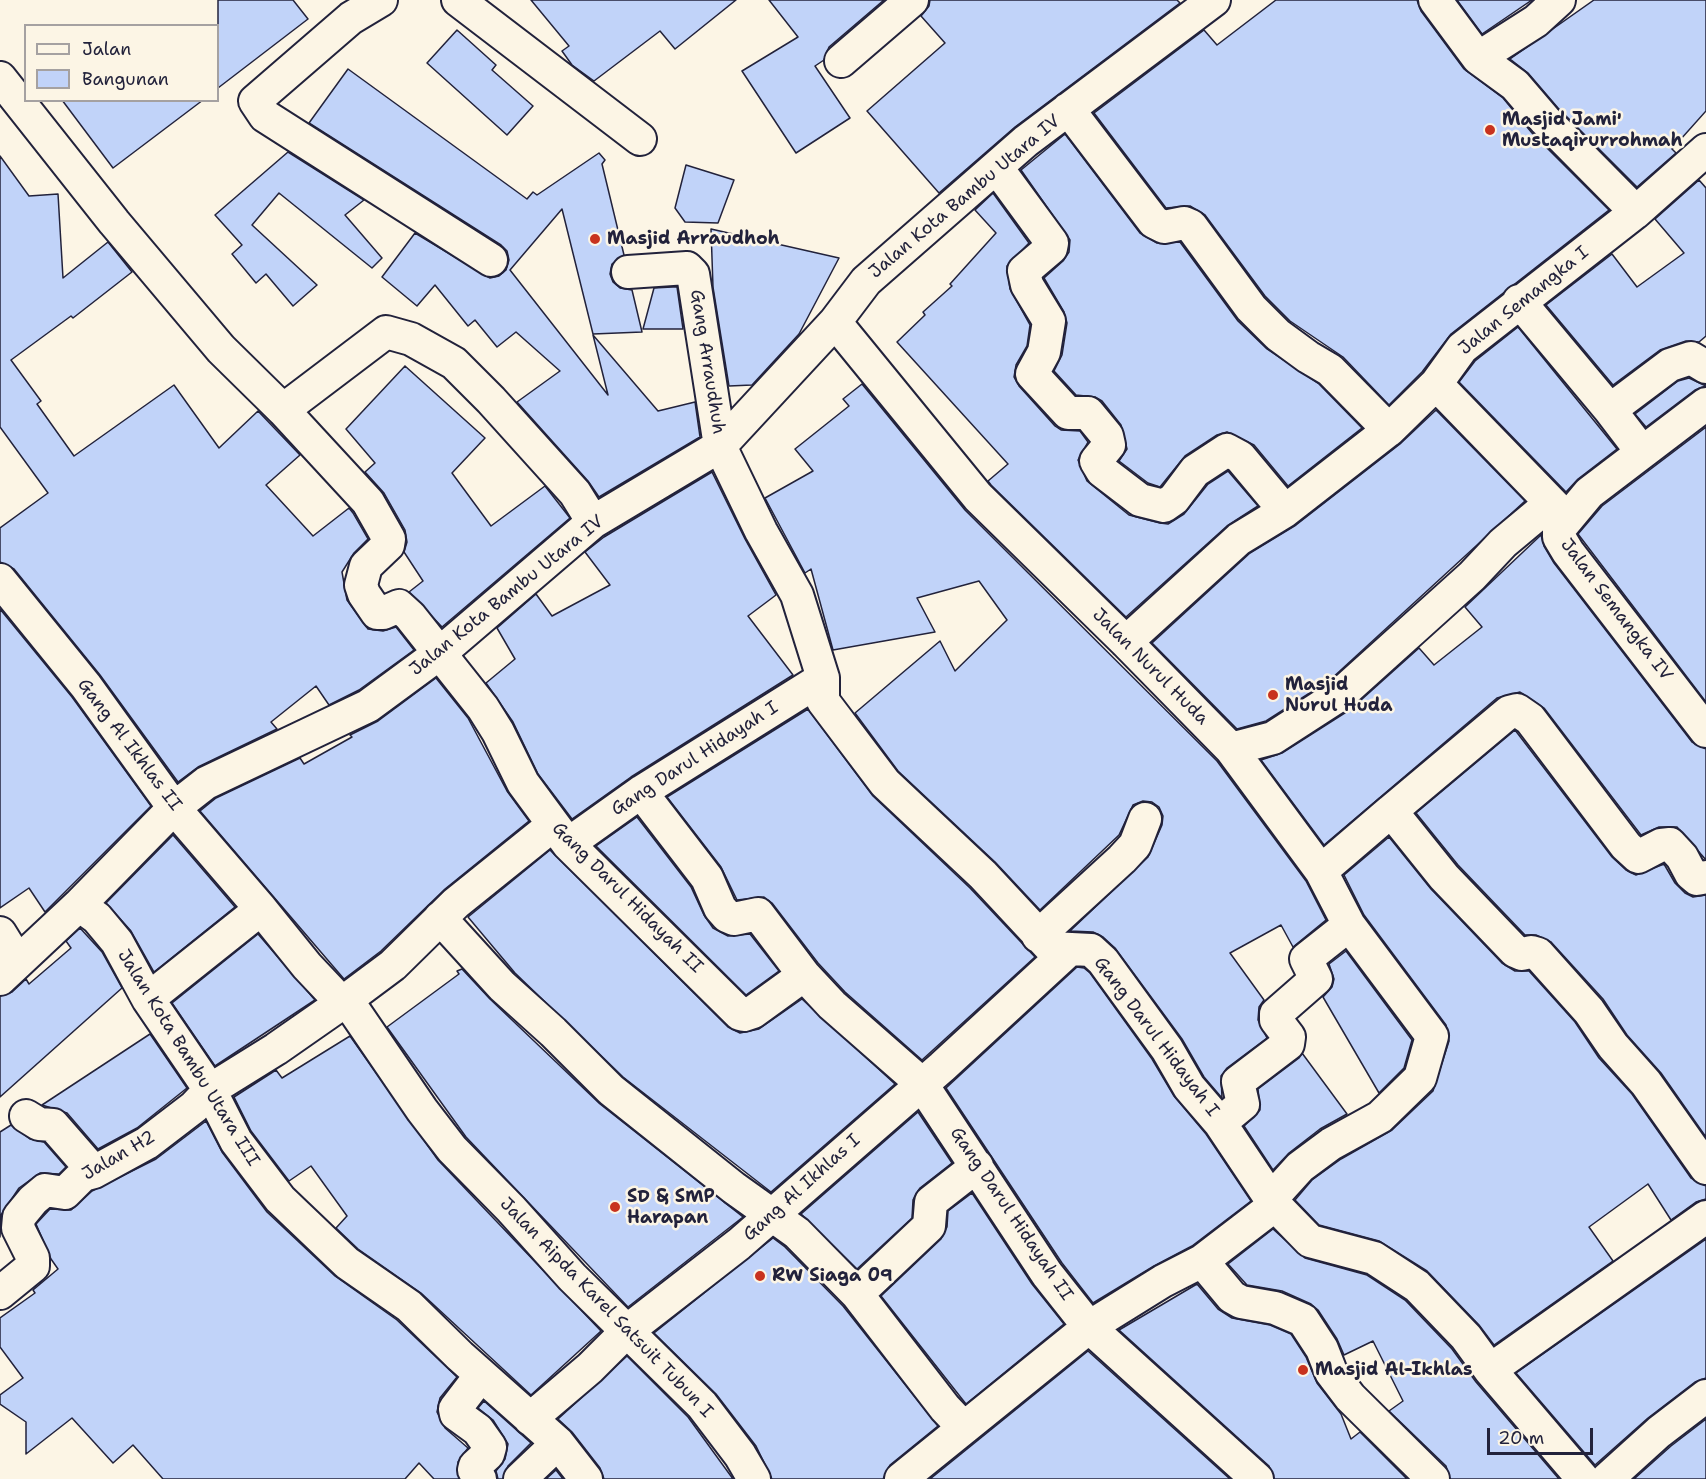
<!DOCTYPE html>
<html>
<head>
<meta charset="utf-8">
<style>
  body { margin:0 }
  #map { position:relative; width:1706px; height:1479px; overflow:hidden; background:#fcf5e5; font-family:"Shantell Sans",sans-serif }
  canvas { display:block }
  .legend { position:absolute; left:24px; top:24px; width:195px; height:78px; box-sizing:border-box; background:#fcf5e5; border:2px solid #a5a1a1; margin:0; padding:8px 10px; list-style:none; font-size:18px; color:#22223b }
  .legend li { display:flex; align-items:center; gap:12px; height:30px }
  .legend b { width:30px; border:2px solid #a5a1a1 }
  .scale { position:absolute; left:1487px; top:1428px; width:106px; height:27px; box-sizing:border-box; border:3px solid #22223b; border-top:0; padding-left:8px; font-size:18px; line-height:21px; white-space:nowrap; color:#22223b; -webkit-text-stroke:4px #fcf5e5; paint-order:stroke }
</style>
</head>
<body>
<div id="map">
<canvas width="1706" height="1479"></canvas>
<ul class="legend">
<li><b style="height:8px;background:#fcf5e5"></b>Jalan</li>
<li><b style="height:16px;background:#c1d3f9"></b>Bangunan</li>
</ul>
<div class="scale">20 m</div>
</div>
<script>
const ctx = document.querySelector('canvas').getContext('2d');
ctx.lineJoin = 'round';
function fill(path, color) { ctx.fillStyle = color; ctx.fill(path, 'evenodd'); }
const shape = rows => new Path2D(rows.map(r => 'M' + r).join(''));
function trace(path, color, width, dash) { ctx.strokeStyle = color; ctx.lineWidth = width; ctx.lineCap = dash ? 'butt' : 'round'; ctx.setLineDash(dash || []); ctx.stroke(path); }
function write(font, color, halo, rows, align = 'center') {
  ctx.font = font + ' "Shantell Sans",sans-serif'; ctx.lineWidth = 5; ctx.setLineDash([]); ctx.textBaseline = 'middle'; ctx.strokeStyle = halo; ctx.fillStyle = color; for (const [text, x, y, turn = 0] of rows) {
    ctx.save(); ctx.translate(x, y); ctx.rotate((+turn || 0) * Math.PI / 180); ctx.textAlign = isNaN(turn) ? turn : align; if (halo) ctx.strokeText(text, 0, 0); ctx.fillText(text, 0, 0); ctx.restore();
  }
}
const building = shape([
  [218,0,293,0,308,19,218,88,218,0],
  [531,0,736,0,675,49,660,31,594,81,572,65,562,51,569,46,531,0],
  [769,0,884,0,829,47,824,60,815,66,850,118,796,153,742,71,798,37,769,0],
  [930,0,1177,0,1180,3,1015,127,939,193,867,111,945,43,921,16,929,6,930,0],
  [1276,0,1417,0,1421,11,1464,69,1503,98,1532,133,1609,210,1451,334,1422,372,1389,405,1343,357,1290,321,1265,296,1205,215,1190,206,1166,208,1094,113,1204,30,1217,45,1276,0],
  [1457,0,1532,0,1482,34,1457,0],
  [1594,0,1706,0,1706,111,1672,149,1676,153,1637,187,1558,108,1528,73,1510,59,1594,0],
  [457,30,496,65,492,70,533,106,507,135,427,63,457,30],
  [348,69,527,199,533,192,537,195,599,153,605,160,602,164,624,255,612,264,610,274,613,282,620,288,632,290,642,332,593,334,562,209,510,270,608,395,593,335,658,411,695,402,700,437,599,497,588,481,517,402,560,371,516,332,497,347,475,320,468,326,435,285,417,306,382,277,415,233,490,278,499,276,506,270,509,260,507,251,501,245,309,123,348,69],
  [62,100,203,100,113,168,62,100],
  [1065,134,1140,233,1157,243,1180,242,1238,321,1267,349,1319,384,1362,428,1288,486,1254,445,1227,432,1217,435,1185,456,1160,487,1148,483,1119,461,1127,449,1121,425,1102,401,1095,397,1076,395,1054,371,1062,355,1067,323,1064,312,1044,278,1063,261,1069,252,1070,240,1021,170,1065,134],
  [288,152,364,200,345,215,382,258,372,268,279,193,252,225,317,285,293,306,266,274,256,283,232,254,242,245,215,215,288,152],
  [0,156,29,196,58,194,63,278,108,242,132,272,73,318,71,316,11,360,41,401,37,404,74,456,174,385,219,448,258,411,300,455,266,485,313,536,349,508,353,513,368,539,354,553,342,572,347,600,368,629,383,631,396,627,414,650,359,690,329,705,316,686,271,722,277,729,198,767,178,782,100,675,14,569,0,562,0,528,48,493,0,427,0,156],
  [686,165,734,180,718,223,685,222,675,208,686,165],
  [1699,180,1706,188,1706,336,1699,342,1686,341,1660,350,1613,385,1546,305,1612,254,1637,287,1684,253,1655,219,1699,180],
  [993,193,1029,243,1007,266,1010,289,1030,325,1027,346,1016,365,1014,377,1019,386,1055,426,1061,430,1080,431,1088,442,1078,460,1087,481,1129,515,1160,523,1168,524,1184,514,1208,484,1228,471,1258,506,1227,526,1126,617,991,485,988,481,1008,464,897,342,925,315,923,312,952,286,950,284,996,233,975,210,993,193],
  [711,229,839,258,799,334,752,385,729,386,713,287,711,229],
  [672,287,677,287,683,329,643,329,654,288,672,287],
  [1518,327,1617,449,1578,479,1566,492,1459,382,1475,361,1518,327],
  [405,366,485,438,452,473,491,526,545,486,570,518,442,627,409,592,423,581,404,552,407,542,405,530,384,493,365,472,375,463,346,429,405,366],
  [1689,378,1706,386,1695,390,1646,427,1635,414,1678,381,1689,378],
  [862,384,965,510,1217,761,1306,881,1326,920,1293,947,1281,925,1230,953,1264,1000,1259,1007,1258,1020,1267,1038,1227,1068,1221,1076,1222,1098,1204,1077,1182,1039,1115,948,1103,937,1093,932,1070,931,1148,857,1162,825,1163,816,1159,807,1152,802,1143,801,1133,805,1119,835,1040,910,995,862,898,771,855,713,940,641,955,671,1007,620,979,581,917,598,935,632,833,650,811,569,805,573,765,498,813,471,795,449,849,406,843,399,862,384],
  [1436,410,1525,501,1330,680,1266,721,1237,729,1152,643,1250,553,1296,525,1400,444,1436,410],
  [1706,427,1706,702,1578,534,1602,506,1706,427],
  [712,472,745,539,776,595,748,616,793,675,631,777,572,819,538,774,513,722,486,683,515,659,497,628,536,594,552,616,610,585,585,552,604,537,712,472],
  [1541,535,1544,546,1554,563,1692,742,1706,749,1706,860,1677,827,1659,827,1641,835,1544,708,1520,692,1497,698,1324,845,1261,760,1282,753,1351,709,1419,648,1434,665,1482,627,1465,607,1541,535],
  [0,609,72,697,151,806,45,912,29,888,0,908,0,609],
  [436,678,468,718,507,791,529,821,445,889,381,951,344,979,200,811,216,798,300,758,304,764,352,737,350,735,378,721,436,678],
  [808,709,873,796,970,888,1035,957,922,1060,845,992,818,963,772,903,764,897,737,900,721,867,667,797,808,709],
  [1515,730,1612,857,1626,870,1636,875,1664,864,1675,883,1685,893,1693,897,1706,895,1706,1137,1661,1073,1627,1035,1603,999,1551,942,1536,935,1525,935,1458,865,1416,813,1515,730],
  [637,817,691,887,704,915,713,928,728,936,750,934,779,971,746,995,596,846,637,817],
  [173,835,235,907,154,972,131,931,106,903,173,835],
  [1389,837,1431,889,1502,963,1515,971,1529,971,1575,1022,1599,1058,1632,1094,1691,1178,1706,1186,1706,1199,1696,1202,1671,1220,1648,1184,1589,1227,1613,1261,1494,1345,1479,1325,1427,1271,1379,1241,1319,1225,1295,1200,1312,1180,1341,1159,1392,1130,1433,1091,1449,1041,1446,1025,1364,915,1344,875,1389,837],
  [550,850,728,1027,740,1033,759,1029,802,999,895,1084,771,1192,623,1077,515,973,468,917,550,850],
  [80,928,102,952,122,988,0,1097,0,996,12,992,26,979,29,984,71,948,66,941,80,928],
  [258,934,315,1000,215,1066,172,1003,258,934],
  [1346,951,1412,1040,1404,1068,1379,1093,1323,997,1332,987,1334,979,1329,964,1346,951],
  [1077,967,1084,968,1090,973,1152,1059,1174,1096,1206,1134,1251,1201,1192,1246,1154,1266,1093,1303,1062,1263,946,1088,1077,967],
  [462,969,490,999,600,1104,743,1217,628,1307,466,1137,387,1027,459,974,457,971,462,969],
  [150,1034,187,1088,137,1128,98,1149,67,1113,42,1105,150,1034],
  [350,1036,438,1160,601,1331,531,1395,421,1293,358,1249,336,1228,347,1216,311,1166,289,1181,251,1131,234,1097,276,1070,282,1078,350,1036],
  [1302,1053,1347,1114,1320,1129,1289,1153,1273,1170,1244,1126,1260,1110,1258,1089,1299,1058,1302,1053],
  [918,1112,952,1163,920,1188,913,1200,912,1218,857,1269,801,1214,918,1112],
  [206,1121,222,1152,267,1212,335,1276,397,1320,457,1377,440,1398,437,1412,445,1428,468,1448,458,1462,459,1479,434,1479,419,1463,405,1479,163,1479,133,1445,113,1463,72,1418,26,1454,26,1422,0,1404,0,1395,23,1378,0,1347,0,1318,35,1293,33,1290,58,1269,51,1259,36,1224,50,1209,71,1210,92,1191,156,1159,206,1121],
  [11,1125,30,1139,44,1142,66,1167,59,1174,40,1173,19,1188,1,1215,0,1237,0,1132,11,1125],
  [972,1193,1032,1284,1064,1324,966,1404,881,1296,941,1239,947,1227,948,1211,972,1193],
  [1273,1229,1305,1258,1367,1275,1405,1300,1452,1349,1476,1382,1559,1479,1450,1479,1446,1466,1389,1411,1403,1401,1373,1341,1344,1355,1337,1339,1318,1310,1311,1304,1282,1291,1247,1285,1228,1264,1273,1229],
  [773,1238,785,1247,843,1306,938,1426,890,1465,883,1479,772,1479,756,1446,716,1394,654,1333,773,1238],
  [1706,1239,1706,1378,1695,1382,1648,1418,1595,1465,1516,1373,1706,1239],
  [1197,1284,1218,1309,1232,1318,1270,1325,1291,1334,1306,1357,1317,1383,1341,1414,1351,1439,1360,1432,1407,1479,1274,1479,1269,1466,1119,1330,1197,1284],
  [1088,1351,1230,1479,930,1479,1088,1351],
  [627,1356,688,1417,733,1479,604,1479,600,1468,572,1432,558,1419,627,1356],
  [484,1401,531,1443,508,1466,503,1479,498,1479,496,1471,505,1459,508,1444,493,1420,478,1408,484,1401],
  [1706,1419,1706,1479,1634,1479,1671,1446,1706,1419],
  [556,1470,563,1479,546,1479,556,1470]
]);
fill(building, '#c1d3f9');
trace(building, '#22223b', 1.5);
const street = shape([
  [381,0,351,18,255,101,265,116,491,260],
  [458,0,640,139],
  [1435,0,1478,58,1515,85,1545,120,1636,212],
  [1478,58,1536,21,1559,0],
  [841,61,912,0],
  [0,78,114,222,221,349,283,410,368,502,389,539,388,545,366,566,361,585,364,594,377,613,383,613,399,606,410,616,483,708,498,732,523,783,568,844,740,1014,744,1015,753,1012,804,975],
  [1068,109,1154,222,1164,227,1184,223,1191,226,1251,308,1278,335,1308,357,1330,370,1389,430],
  [997,168,1052,243,1051,248,1024,271,1027,285,1049,321,1044,352,1032,374,1068,413,1088,413,1107,436,1109,445,1096,461,1102,471,1140,500,1164,506,1174,499,1195,471,1227,450,1240,457,1285,511],
  [628,272,687,268,693,274,720,446,761,531,797,595,823,678,823,701,885,783,983,875,1051,948,1091,950,1103,961,1167,1049,1189,1087,1220,1123,1275,1205,1310,1241,1374,1258,1417,1286,1466,1337,1490,1370,1583,1479],
  [1519,301,1610,410,1670,365,1691,358,1706,367],
  [835,322,978,497,1126,642,1231,749,1321,871,1349,925,1432,1036,1420,1078,1380,1117,1331,1144,1300,1167,1271,1199],
  [1436,384,1565,517],
  [1706,404,1589,493,1559,529,1559,537,1568,552,1706,731],
  [283,410,386,332,411,339,454,363,491,400,575,493,593,522],
  [1610,410,1642,452],
  [0,580,86,686,174,808,261,909,148,999],
  [1126,642,1239,539,1285,511,1389,430,1436,384,1462,348,1636,212,1706,150],
  [1231,749,1273,738,1341,694,1472,576,1503,543,1551,503],
  [641,792,707,878,720,908,727,916,734,919,758,914,804,975,832,1005,921,1083,1047,1274,1089,1327,1257,1479],
  [1391,811,1509,712,1517,710,1530,719,1626,846,1638,857,1661,845,1670,844,1682,857,1691,874,1697,879,1706,877],
  [568,844,641,792,823,678],
  [1321,871,1391,811,1444,877,1515,951,1522,954,1531,952,1538,954,1589,1011,1613,1046,1646,1083,1706,1168],
  [79,905,97,918,117,942,148,999,210,1090,236,1141,280,1199,347,1263,409,1306,460,1356,558,1443,586,1479],
  [261,909,307,966,342,1003,353,1009,422,1110,452,1149,511,1209,572,1277,702,1405,740,1455,754,1479],
  [440,918,502,986,553,1032,611,1090,734,1188,797,1233,857,1294,945,1408,964,1428],
  [0,933,18,962],
  [1038,936,1122,859,1135,845,1145,819],
  [0,979,79,905,174,808,206,783,368,706,440,653,593,522,720,446,835,322,866,281,1026,141,1214,0],
  [26,1116,39,1124,53,1125,94,1172],
  [1220,1123,1243,1104,1238,1082,1288,1044,1289,1037,1276,1020,1276,1014,1316,979,1306,959,1349,925],
  [1202,1261,1232,1297,1241,1302,1275,1308,1303,1320,1322,1349,1331,1372,1350,1397,1433,1479],
  [0,1293,33,1266,33,1258,18,1228,19,1217,33,1200,45,1190,65,1193,83,1175,94,1172,147,1143,194,1107,210,1090,276,1049,342,1003,393,965,456,903,553,825],
  [857,1294,929,1226,931,1202,977,1166],
  [1490,1370,1706,1217],
  [530,1419,590,1368,627,1331,739,1244,942,1067,1069,950],
  [480,1479,474,1470,475,1466,488,1454,490,1447,478,1430,456,1414,455,1409,481,1375],
  [520,1479,558,1443],
  [901,1479,1089,1327,1163,1281,1202,1261,1275,1205],
  [1607,1479,1659,1432,1706,1396]
]);
trace(street, '#22223b', 36);
trace(street, '#fcf5e5', 32);
for (const [x, y, r, color] of [
  [1490,130,6,"#c8321e"],
  [595,239,6,"#c8321e"],
  [1273,695,6,"#c8321e"],
  [615,1207,6,"#c8321e"],
  [760,1276,6,"#c8321e"],
  [1303,1370,6,"#c8321e"]
]) { const dot = new Path2D(); dot.arc(x, y, r, 0, 2 * Math.PI); ctx.fillStyle = color; ctx.fill(dot); trace(dot, '#fcf5e5', 2); }
write('bold 18px', '#22223b', '#fcf5e5', [
  ["Masjid Jami'",1502,120],
  ["Mustaqirurrohmah",1502,141],
  ["Masjid Arraudhoh",607,239],
  ["Masjid",1285,685],
  ["Nurul Huda",1285,706],
  ["SD & SMP",627,1197],
  ["Harapan",627,1218],
  ["RW Siaga 09",772,1276],
  ["Masjid Al-Ikhlas",1315,1370]
], 'left');
write('18px', '#22223b', '#fcf5e5', [
  ["Jalan Kota Bambu Utara IV",965,197,-40],
  ["Jalan Semangka I",1524,301,-39],
  ["Gang Arraudhuh",707,362,81],
  ["Jalan Kota Bambu Utara IV",507,596,-39],
  ["Jalan Semangka IV",1616,610,53],
  ["Jalan Nurul Huda",1150,667,45],
  ["Gang Al Ikhlas II",129,745,53],
  ["Gang Darul Hidayah I",695,759,-33],
  ["Gang Darul Hidayah II",627,898,45],
  ["Gang Darul Hidayah I",1156,1037,53],
  ["Jalan Kota Bambu Utara III",188,1058,58],
  ["Jalan H2",119,1156,-30],
  ["Gang Al Ikhlas I",802,1188,-42],
  ["Gang Darul Hidayah II",1011,1214,56],
  ["Jalan Aipda Karel Satsuit Tubun I",606,1308,46]
]);
</script>
</body>
</html>
